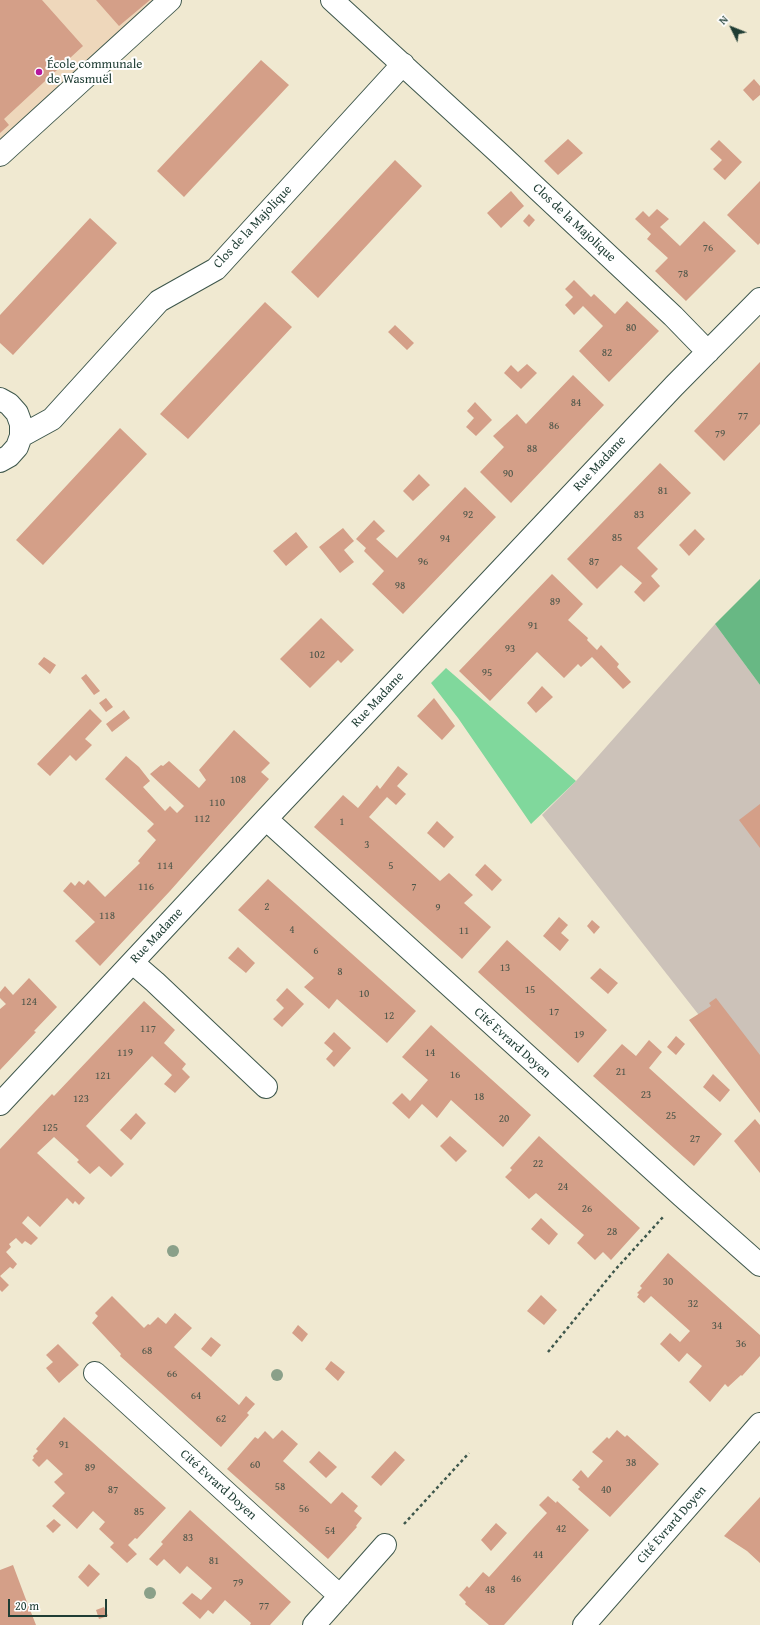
<!DOCTYPE html>
<html>
<head>
<meta charset="utf-8">
<style>
  body { margin:0 }
  #map { position:relative; width:760px; height:1625px; overflow:hidden; background:#f0e9d1; font-family:"Gentium Book Plus",serif }
  canvas { display:block }
  .north { position:absolute; left:712px; top:8px; width:40px; height:40px; -webkit-text-stroke:3px #fff; paint-order:stroke; rotate:313deg; font-size:11px; font-weight:700; line-height:16px; text-align:center; color:#1f3d34 }
  .north::after { content:''; display:block; margin:auto; width:14px; height:18px; background:#1f3d34; clip-path:polygon(50% 0,100% 100%,50% 72%,0 100%) }
  .scale { position:absolute; left:8px; top:1599px; width:99px; height:18px; box-sizing:border-box; border:2px solid #1f3d34; border-top:0; padding-left:5px; font-size:12px; line-height:14px; white-space:nowrap; color:#1f3d34; -webkit-text-stroke:3px #fff; paint-order:stroke }
</style>
</head>
<body>
<div id="map">
<canvas width="760" height="1625"></canvas>
<div class="north">N</div>
<div class="scale">20 m</div>
</div>
<script>
const ctx = document.querySelector('canvas').getContext('2d');
ctx.lineJoin = 'round';
function fill(path, color) { ctx.fillStyle = color; ctx.fill(path, 'evenodd'); }
const shape = rows => new Path2D(rows.map(r => 'M' + r).join(''));
function trace(path, color, width, dash) { ctx.strokeStyle = color; ctx.lineWidth = width; ctx.lineCap = dash ? 'butt' : 'round'; ctx.setLineDash(dash || []); ctx.stroke(path); }
function write(font, color, halo, rows, align = 'center') {
  ctx.font = font + ' "Gentium Book Plus",serif'; ctx.lineWidth = 4; ctx.setLineDash([]); ctx.textBaseline = 'middle'; ctx.strokeStyle = halo; ctx.fillStyle = color; for (const [text, x, y, turn = 0] of rows) {
    ctx.save(); ctx.translate(x, y); ctx.rotate((+turn || 0) * Math.PI / 180); ctx.textAlign = isNaN(turn) ? turn : align; if (halo) ctx.strokeText(text, 0, 0); ctx.fillText(text, 0, 0); ctx.restore();
  }
}
fill(shape([
  [0,0,158,0,0,144]
]), '#eed7bb');
fill(shape([
  [715,624,760,685,760,1093,542,815,576,781]
]), '#ccc2b9');
fill(shape([
  [446,668,576,781,531,824,458,718,431,683]
]), '#80d89c');
fill(shape([
  [760,579,760,685,715,624]
]), '#68b884');
fill(shape([
  [0,0,42,0,83,46,4,119,9,125,0,133],
  [96,0,150,0,119,26],
  [261,60,289,85,184,197,157,171],
  [754,79,760,86,760,95,753,101,743,90],
  [568,139,583,153,558,175,544,161],
  [719,140,742,162,725,180,713,169,722,160,710,149],
  [395,160,422,186,318,298,291,272],
  [760,181,760,243,758,245,727,215],
  [511,191,524,206,501,228,487,213],
  [657,209,669,219,660,227,680,246,704,221,736,251,686,301,655,271,668,258,647,239,651,234,635,219,643,211,649,217],
  [529,214,535,220,529,227,523,221],
  [90,218,117,243,13,355,0,343,0,315],
  [574,280,591,297,594,294,615,314,627,301,659,331,609,382,579,351,603,326,583,306,574,315,565,305,573,297,565,289],
  [265,302,292,327,188,439,160,414],
  [395,325,414,343,407,350,388,332],
  [760,362,760,424,724,461,694,431],
  [527,364,537,373,521,389,504,373,511,365,518,372],
  [573,375,604,405,511,503,480,472,504,447,493,436,517,414,526,424],
  [475,402,492,420,476,436,466,427,474,418,467,411],
  [120,428,147,454,43,565,16,540],
  [660,463,691,493,637,548,658,569,651,576,660,586,644,602,634,592,642,583,621,565,597,589,567,559],
  [419,474,430,485,413,501,403,491],
  [465,487,496,517,403,614,372,584,384,571,364,551,366,548,356,539,374,520,385,531,376,539,397,558],
  [343,528,354,541,344,550,354,562,340,573,319,547],
  [695,529,705,539,689,556,679,545],
  [296,532,308,547,286,566,273,551],
  [552,574,583,604,568,620,588,638,587,640,597,650,601,645,619,664,617,667,631,682,623,689,592,657,581,667,578,664,564,678,537,652,490,701,459,671],
  [321,618,354,650,341,663,338,660,310,688,280,659],
  [44,657,56,665,50,674,38,664],
  [86,674,100,691,94,695,81,678],
  [542,686,553,697,536,713,527,703],
  [106,698,113,707,106,712,99,703],
  [434,698,455,726,442,740,417,716],
  [90,709,102,721,85,739,92,745,76,761,70,755,50,776,37,764],
  [124,710,130,718,112,732,106,724],
  [234,730,270,763,261,772,269,779,170,891,100,966,75,941,95,922,63,891,71,882,75,886,79,881,84,885,88,880,105,897,140,863,138,861,156,840,147,831,154,824,105,779,126,756,139,767,150,781,143,787,165,811,170,806,177,813,184,806,150,774,161,765,163,766,169,761,199,788,206,780,199,770],
  [398,766,408,774,397,786,406,794,396,805,387,797,369,817,440,881,449,873,473,895,464,903,491,927,462,959,314,827,343,795,358,808,377,785,380,789],
  [760,804,760,848,739,820],
  [437,821,454,837,444,848,427,833],
  [485,864,502,880,492,891,475,875],
  [268,879,416,1011,387,1043,337,999,329,1009,304,987,314,978,238,910],
  [559,917,568,925,561,933,569,940,560,951,543,936],
  [592,920,600,927,594,934,587,926],
  [507,940,607,1030,578,1063,478,972],
  [238,947,255,963,246,973,228,958],
  [600,968,618,983,608,994,590,978],
  [29,978,57,1007,34,1031,36,1032,0,1070,0,1009,6,1004,0,998,0,992,5,986,13,995],
  [287,988,304,1004,282,1027,273,1019,284,1008,276,1000],
  [716,998,760,1055,760,1113,689,1020,711,1006,709,1003],
  [144,1001,175,1030,164,1043,186,1064,182,1069,190,1077,175,1093,164,1084,172,1075,152,1056,86,1126,124,1164,111,1177,99,1166,90,1174,77,1162,79,1160,54,1137,37,1153,85,1198,79,1205,75,1201,73,1204,67,1198,40,1227,28,1216,22,1223,38,1238,31,1245,25,1241,22,1244,16,1238,9,1244,11,1247,6,1252,17,1264,13,1269,10,1267,0,1276,9,1285,2,1292,0,1290,0,1149,52,1094,54,1096],
  [431,1025,531,1115,503,1147,451,1100,437,1118,422,1104,409,1119,392,1103,402,1093,410,1101,428,1080,402,1057],
  [334,1032,351,1048,334,1067,326,1059,333,1051,324,1043],
  [676,1036,685,1044,676,1055,667,1047],
  [649,1040,662,1052,649,1068,722,1134,694,1166,593,1076,622,1044,636,1056],
  [713,1074,730,1090,720,1102,703,1087],
  [136,1113,146,1123,131,1140,120,1130],
  [755,1119,760,1125,760,1173,734,1141],
  [450,1136,467,1151,456,1162,440,1146],
  [539,1136,640,1228,611,1260,603,1252,595,1260,577,1243,584,1235,536,1193,529,1199,505,1177,512,1170,510,1168],
  [541,1218,558,1234,549,1245,531,1229],
  [668,1253,760,1335,760,1356,742,1376,741,1375,728,1387,725,1384,710,1402,689,1382,702,1366,687,1353,679,1362,660,1344,670,1333,680,1342,690,1331,651,1296,644,1303,637,1297,639,1294,637,1293,642,1288,640,1286],
  [541,1295,557,1310,544,1325,527,1311],
  [112,1296,144,1328,148,1324,150,1325,158,1317,166,1324,175,1313,192,1328,174,1347,239,1405,246,1396,255,1404,247,1413,249,1415,221,1447,120,1356,121,1354,92,1323,98,1316,95,1313],
  [298,1325,308,1334,302,1342,292,1333],
  [211,1337,221,1345,211,1357,201,1349],
  [58,1344,79,1365,59,1383,46,1368,53,1362,46,1355],
  [331,1361,345,1372,338,1381,325,1369],
  [64,1417,166,1508,137,1539,135,1538,128,1545,137,1554,127,1563,110,1547,114,1543,99,1529,105,1522,93,1511,77,1529,52,1506,65,1493,54,1482,63,1474,47,1459,39,1467,32,1460,34,1458,33,1456,38,1451,36,1449],
  [282,1430,298,1444,283,1461,331,1504,342,1492,358,1506,354,1511,362,1518,356,1526,357,1527,328,1559,227,1469,255,1437,258,1439,265,1431,273,1439],
  [617,1430,625,1437,627,1435,659,1464,610,1517,578,1489,580,1487,572,1480,581,1470,588,1478,603,1461,592,1452,607,1437,609,1439],
  [319,1451,337,1467,326,1478,309,1462],
  [395,1451,405,1460,381,1486,371,1477],
  [548,1496,556,1503,557,1501,589,1530,504,1625,489,1625,465,1604,466,1602,459,1595,467,1586,469,1588,483,1572,489,1577,533,1528,547,1513,539,1505],
  [760,1497,760,1563,747,1551,724,1536],
  [190,1510,291,1602,270,1625,250,1625,251,1623,225,1600,213,1614,208,1610,200,1619,182,1603,192,1593,201,1600,212,1588,187,1566,180,1574,164,1559,157,1566,149,1559,163,1544,161,1542],
  [54,1519,61,1525,53,1533,46,1526],
  [496,1523,507,1533,491,1551,481,1540],
  [89,1564,100,1574,88,1587,78,1577],
  [13,1565,25,1597,36,1625,0,1625,0,1570],
  [104,1607,108,1616,99,1619,96,1610]
]), '#d49f88');
const minor = shape([
  [332,0,500,154,673,316,708,352],
  [0,155,170,0],
  [0,399,9,404,17,413,21,424,21,436,17,447,9,456,0,461],
  [21,436,52,419,159,301,216,269,403,64],
  [266,819,682,1196,760,1265],
  [133,963,155,982,266,1087],
  [0,1104,266,819,674,386,760,299],
  [95,1373,340,1596],
  [314,1625,385,1545],
  [584,1625,760,1424]
]);
trace(minor, '#3e574c', 24);
trace(shape([
  [548,1352,615,1270,663,1217],
  [404,1524,469,1453]
]), '#3e574c', 2.5, [3, 3]);
trace(minor, '#fff', 22);
ctx.fillStyle = '#8aa089';
for (const [x, y] of [
  [173,1251],
  [277,1375],
  [150,1593]
]) { ctx.beginPath(); ctx.arc(x, y, 6, 0, 2 * Math.PI); ctx.fill(); }
for (const [x, y, r, color] of [
  [39,72,4,"#b5179e"]
]) { const dot = new Path2D(); dot.arc(x, y, r, 0, 2 * Math.PI); ctx.fillStyle = color; ctx.fill(dot); trace(dot, '#fff', 1.5); }
write('11px', '#4c5649', null, [
  ["76",708,248],
  ["78",683,274],
  ["80",631,328],
  ["82",607,353],
  ["84",576,403],
  ["77",743,416],
  ["86",554,426],
  ["79",720,434],
  ["88",532,449],
  ["90",508,474],
  ["81",663,491],
  ["92",468,515],
  ["83",639,515],
  ["85",617,538],
  ["94",445,539],
  ["96",423,562],
  ["87",594,562],
  ["98",400,586],
  ["89",555,602],
  ["91",533,626],
  ["93",510,649],
  ["102",317,655],
  ["95",487,673],
  ["108",238,780],
  ["110",217,803],
  ["112",202,819],
  ["1",342,822],
  ["3",367,845],
  ["114",165,866],
  ["5",391,866],
  ["116",146,887],
  ["7",414,887],
  ["2",267,907],
  ["9",438,908],
  ["118",107,916],
  ["4",292,930],
  ["11",464,931],
  ["6",316,951],
  ["13",505,968],
  ["8",340,972],
  ["15",530,990],
  ["10",364,994],
  ["124",29,1002],
  ["17",554,1012],
  ["12",389,1016],
  ["117",148,1029],
  ["19",579,1035],
  ["119",125,1053],
  ["14",430,1053],
  ["21",621,1072],
  ["16",455,1075],
  ["121",103,1076],
  ["23",646,1095],
  ["18",479,1097],
  ["123",81,1099],
  ["25",671,1116],
  ["20",504,1119],
  ["125",50,1128],
  ["27",695,1139],
  ["22",538,1164],
  ["24",563,1187],
  ["26",587,1209],
  ["28",612,1232],
  ["30",668,1282],
  ["32",693,1304],
  ["34",717,1326],
  ["36",741,1344],
  ["68",147,1351],
  ["66",172,1374],
  ["64",196,1396],
  ["62",221,1419],
  ["91",64,1445],
  ["38",631,1463],
  ["60",255,1465],
  ["89",90,1468],
  ["58",280,1487],
  ["87",113,1490],
  ["40",606,1490],
  ["56",304,1509],
  ["85",139,1512],
  ["42",561,1529],
  ["54",330,1531],
  ["83",188,1538],
  ["44",538,1555],
  ["81",214,1561],
  ["46",516,1579],
  ["79",238,1583],
  ["48",490,1590],
  ["77",264,1606]
]);
write('13px', '#1f3d34', '#fff', [
  ["École communale",47,65],
  ["de Wasmuël",47,80]
], 'left');
write('13px', '#1f3d34', '#fff', [
  ["Clos de la Majolique",574,223,43],
  ["Clos de la Majolique",253,227,-47],
  ["Rue Madame",600,464,-47],
  ["Rue Madame",378,700,-47],
  ["Rue Madame",157,936,-47],
  ["Cité Evrard Doyen",512,1043,42],
  ["Cité Evrard Doyen",218,1485,42],
  ["Cité Evrard Doyen",672,1525,-49]
]);
</script>
</body>
</html>
